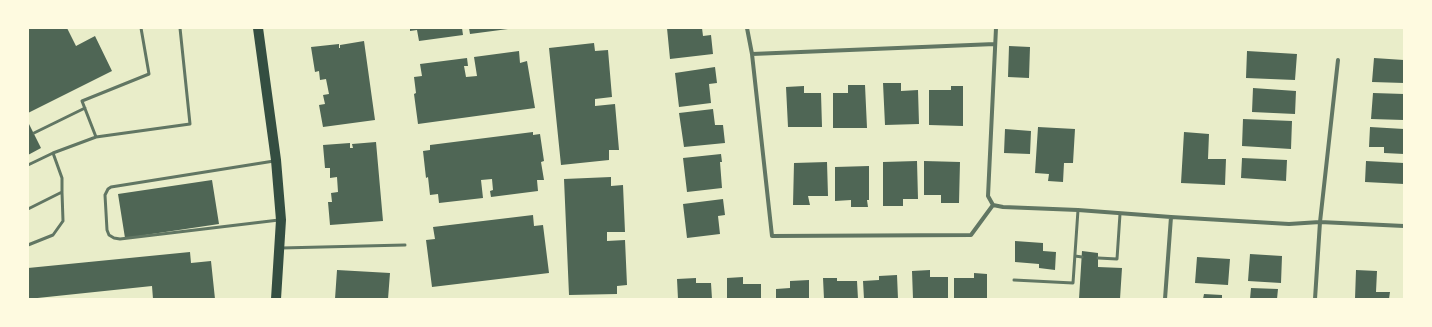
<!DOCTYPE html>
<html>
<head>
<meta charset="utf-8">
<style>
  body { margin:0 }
  #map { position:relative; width:1432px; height:327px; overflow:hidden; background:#e9edc9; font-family:Manrope,sans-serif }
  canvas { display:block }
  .frame { position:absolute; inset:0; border:29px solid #fefae0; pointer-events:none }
</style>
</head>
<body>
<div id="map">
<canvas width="1432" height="327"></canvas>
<div class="frame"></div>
</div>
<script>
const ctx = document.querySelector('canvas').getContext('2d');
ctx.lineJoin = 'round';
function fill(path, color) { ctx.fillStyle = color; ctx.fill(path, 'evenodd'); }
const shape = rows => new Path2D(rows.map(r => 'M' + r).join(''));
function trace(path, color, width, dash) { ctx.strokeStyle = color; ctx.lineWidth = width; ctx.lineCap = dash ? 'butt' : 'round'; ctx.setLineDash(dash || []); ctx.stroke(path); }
fill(shape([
  [28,28,67,28,76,46,95,36,112,71,28,113],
  [410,28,462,28,463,35,419,41,417,30,410,31],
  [469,28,508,28,508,29,470,34],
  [667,28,702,28,703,36,711,35,713,54,670,59],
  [364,41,375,120,323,127,319,105,325,104,323,95,329,94,326,79,320,80,319,71,315,72,311,47,339,44,339,48,340,48,340,45],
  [594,43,595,51,608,50,612,97,595,99,595,106,615,104,619,150,609,150,609,160,561,165,549,48],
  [1009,46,1030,47,1029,78,1008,77],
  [519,51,520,63,527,61,535,108,418,124,414,94,416,93,414,77,422,76,420,64,467,58,468,66,464,66,466,77,477,76,474,57],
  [1247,51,1297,54,1295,80,1246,78],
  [1374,58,1404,60,1404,83,1372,82],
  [715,67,717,83,709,84,711,103,679,107,675,73],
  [883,83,901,83,901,91,918,90,919,124,885,125],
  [848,85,865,85,867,128,833,128,833,93,848,93],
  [804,86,804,93,821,93,822,127,788,127,786,87],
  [951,86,963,86,963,126,929,125,929,90,951,90],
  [1253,88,1296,91,1295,114,1252,112],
  [1373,93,1404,94,1404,120,1371,119],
  [713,109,715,125,723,125,725,143,684,147,679,113],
  [1243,119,1292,121,1291,149,1242,146],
  [28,122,41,148,28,155],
  [1038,127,1075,129,1073,163,1064,163,1063,182,1048,181,1049,174,1035,173],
  [1370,127,1404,129,1404,154,1384,153,1384,147,1369,147],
  [1005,129,1031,131,1030,154,1004,153],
  [533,132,533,135,540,134,544,161,541,162,544,180,537,180,538,191,491,197,490,191,493,190,492,179,481,180,483,198,439,203,438,194,430,195,428,177,426,178,423,151,430,150,430,145],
  [1184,132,1209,134,1208,159,1226,159,1225,185,1181,183],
  [376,142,383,221,330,225,328,202,332,202,331,193,338,192,337,177,330,178,330,168,325,168,323,145,350,143,350,148,353,148,352,144],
  [721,154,722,162,720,162,722,188,687,192,683,158],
  [1242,158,1287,160,1286,181,1241,178],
  [917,161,918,199,903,199,903,206,883,206,883,162],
  [924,161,960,162,959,203,941,203,941,195,924,195],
  [1366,161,1404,163,1404,184,1365,182],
  [827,162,828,196,808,196,810,205,793,205,794,163],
  [869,166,869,200,867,200,868,207,851,207,851,200,835,201,835,167],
  [611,177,611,186,623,185,625,232,607,232,607,241,625,240,627,285,617,286,617,294,569,295,564,179],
  [212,180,219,224,125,238,118,194],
  [723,199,725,215,718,216,720,234,687,238,683,204],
  [533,215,534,226,543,225,549,273,432,287,426,240,435,239,433,227],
  [1015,241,1043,243,1043,251,1056,252,1055,270,1039,268,1039,264,1015,262],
  [1082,251,1098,253,1098,267,1122,268,1120,299,1079,299],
  [190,252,191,263,211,261,215,299,153,299,152,286,28,299,28,268],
  [1250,254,1282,256,1281,283,1248,281],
  [1197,257,1230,259,1228,285,1195,283],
  [337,270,390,273,388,299,335,299],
  [930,270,930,277,948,277,948,299,913,299,912,271],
  [1356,270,1377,271,1376,292,1390,292,1389,299,1355,299],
  [974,273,987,274,987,299,954,299,954,278,974,278],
  [897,275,898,299,864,299,863,281,879,280,879,276],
  [743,277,743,284,761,284,761,299,727,299,727,278],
  [696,278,696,283,711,283,712,299,678,299,677,279],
  [823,278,837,278,837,281,857,281,858,299,824,299],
  [809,280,809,299,776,299,776,289,790,288,790,281],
  [1251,288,1278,289,1277,299,1250,299],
  [1204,294,1222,295,1222,299,1203,299]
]), '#4f6655');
trace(shape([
  [34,133,85,108],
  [96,137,82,101,149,74,141,28],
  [274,161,111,187,108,189,105,195,107,230,109,235,114,238,120,239,279,220],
  [28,165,53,153],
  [28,209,62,192,62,178,53,153,96,137,190,124,180,28],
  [28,245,53,235,63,221,62,192],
  [281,248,405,245],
  [1075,256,1082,257],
  [1098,258,1117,259,1120,214],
  [1014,280,1073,283,1078,210]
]), '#617663', 3);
trace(shape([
  [747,28,752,54,772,236,971,235,993,205],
  [996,28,988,196,993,205,1003,207,1078,210,1171,217,1289,224,1320,222,1404,226],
  [752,54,995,44],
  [1165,299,1171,217],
  [1315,299,1320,222,1338,60]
]), '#617663', 4);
trace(shape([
  [258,28,276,160,281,220,276,299]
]), '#344e41', 10);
</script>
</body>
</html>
